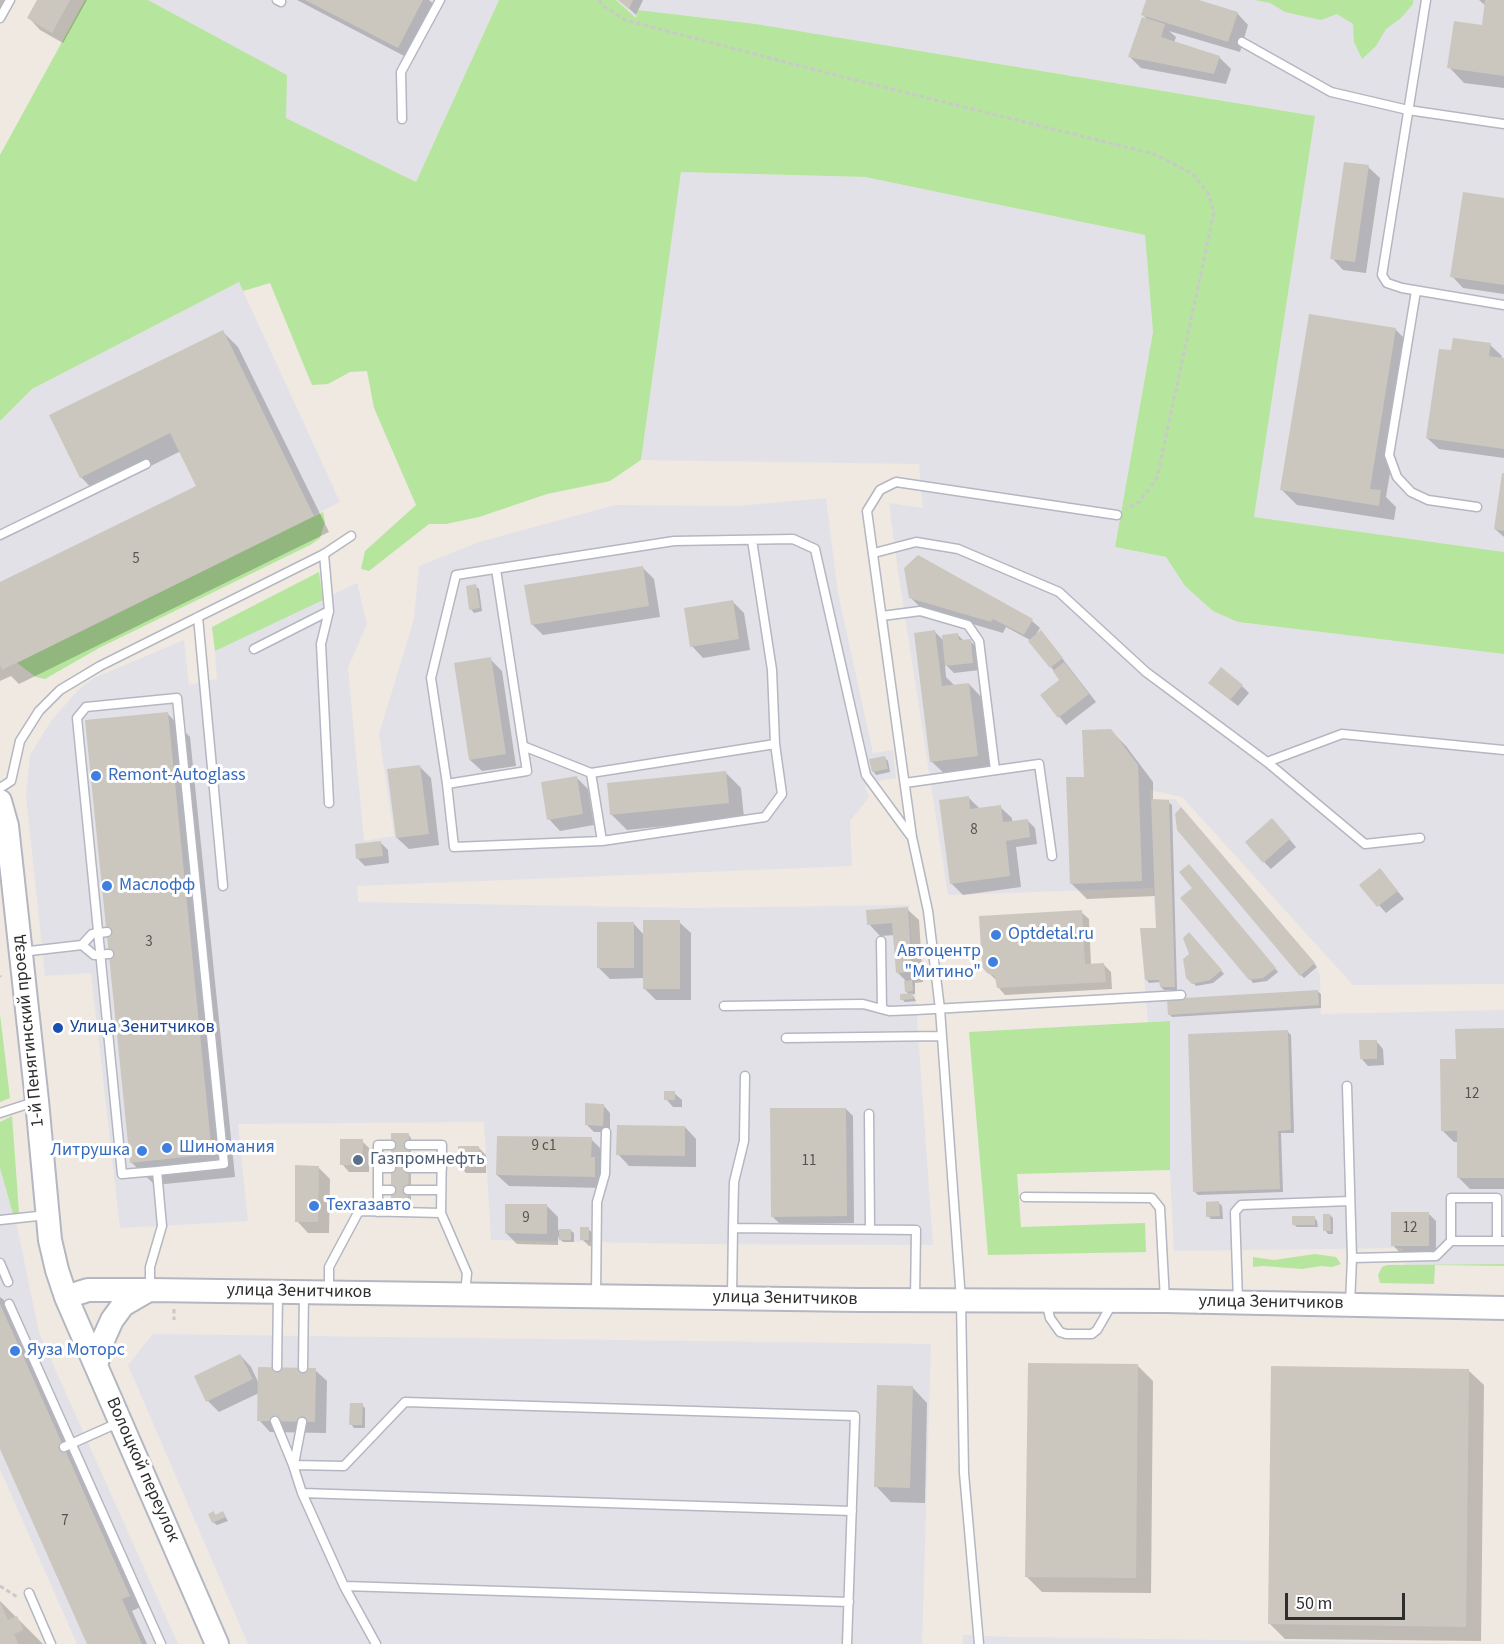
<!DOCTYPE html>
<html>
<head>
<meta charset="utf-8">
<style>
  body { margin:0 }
  #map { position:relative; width:1504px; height:1644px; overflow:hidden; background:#efe9e1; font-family:"Source Sans 3",sans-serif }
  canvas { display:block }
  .scale { position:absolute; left:1285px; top:1593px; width:120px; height:27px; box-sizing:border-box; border:3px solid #2e2e2e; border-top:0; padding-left:8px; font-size:18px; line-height:21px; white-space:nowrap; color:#2e2e2e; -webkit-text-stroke:4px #fff; paint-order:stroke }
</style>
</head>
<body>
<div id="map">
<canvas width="1504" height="1644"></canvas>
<div class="scale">50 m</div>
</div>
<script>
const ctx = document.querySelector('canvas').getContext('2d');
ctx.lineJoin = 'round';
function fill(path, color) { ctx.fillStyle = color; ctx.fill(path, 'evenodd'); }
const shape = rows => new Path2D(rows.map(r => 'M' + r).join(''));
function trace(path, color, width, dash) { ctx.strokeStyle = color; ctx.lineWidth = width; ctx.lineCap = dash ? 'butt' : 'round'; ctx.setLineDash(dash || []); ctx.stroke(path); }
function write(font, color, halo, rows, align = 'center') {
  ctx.font = font + ' "Source Sans 3",sans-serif'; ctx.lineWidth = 6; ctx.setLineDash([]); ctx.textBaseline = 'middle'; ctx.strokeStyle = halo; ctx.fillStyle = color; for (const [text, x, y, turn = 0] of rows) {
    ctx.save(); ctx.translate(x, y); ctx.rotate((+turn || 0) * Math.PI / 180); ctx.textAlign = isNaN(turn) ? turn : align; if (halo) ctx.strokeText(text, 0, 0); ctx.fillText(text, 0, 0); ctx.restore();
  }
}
fill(shape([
  [148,0,499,0,416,182,286,118,286,75],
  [616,0,1504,0,1504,552,1254,517,1315,116,756,24,638,10,636,18],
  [681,172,865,177,1145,235,1153,332,1115,547,1166,557,1185,586,1238,622,1504,654,1504,984,1353,985,1182,797,1150,790,1150,799,1175,799,1315,963,1320,976,1321,1014,1504,1010,1504,1264,1405,1265,1403,1248,1174,1251,1170,1170,1170,1021,1148,1022,1140,928,1156,928,1153,888,948,895,898,571,889,503,923,508,919,464,641,460],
  [239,282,340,502,2,670,0,665,0,421,32,389],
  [826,498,838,593,873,753,893,750,896,778,882,780,865,787,869,797,850,821,852,866,357,886,358,902,688,908,909,905,933,1245,693,1244,491,1240,484,1122,238,1124,248,1221,120,1228,91,973,45,976,26,795,30,755,51,721,78,690,94,678,184,640,189,685,217,679,215,651,357,583,367,624,348,668,364,841,394,836,379,734,414,619,419,566,479,542,615,505,737,506],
  [0,1168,17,1226,39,1333,178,1644,77,1644,0,1469],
  [153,1334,931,1344,922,1644,248,1644,128,1365],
  [963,1635,1010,1637,1504,1644,963,1644]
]), '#e3e1e8');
fill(shape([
  [85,0,148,0,287,75,286,118,416,182,499,0,616,0,636,18,638,10,756,24,1315,116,1254,517,1504,552,1504,654,1238,622,1213,611,1185,586,1166,557,1115,547,1153,332,1145,235,865,177,681,172,641,460,610,481,547,494,479,517,446,524,429,524,369,571,361,569,365,551,416,505,374,408,367,371,350,372,328,384,312,385,270,283,243,291,239,282,32,389,0,421,0,155],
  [1255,0,1413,0,1413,4,1401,18,1386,29,1376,46,1362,59,1354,42,1353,24,1337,14,1321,20,1285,12,1270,3],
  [323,512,325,522,320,538,310,545,99,648,45,679,36,677,17,663],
  [319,572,323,600,215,651,212,627],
  [0,1014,10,1098,0,1102],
  [1170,1021,1170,1170,1017,1174,1021,1227,1145,1223,1146,1252,988,1255,969,1032],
  [12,1116,19,1213,13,1214,0,1168,0,1122],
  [1315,1254,1336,1257,1341,1264,1332,1267,1321,1266,1302,1269,1263,1266,1253,1267,1253,1257,1274,1260],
  [1504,1264,1504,1266,1435,1265,1434,1284,1380,1283,1378,1275,1382,1267,1387,1265]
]), '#b6e59e');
fill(shape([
  [0,0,11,0,0,19],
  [39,0,87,0,63,43,40,30,29,18],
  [297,0,429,0,437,7,410,59],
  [620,0,643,0,636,15],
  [1147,0,1193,0,1237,13,1248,25,1240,52,1169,31,1176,37,1174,43,1219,57,1231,69,1226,84,1141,68,1130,57,1149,21,1143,15],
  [1479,0,1504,0,1504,88,1464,83,1449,67,1483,27,1486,6],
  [1368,167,1380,178,1366,273,1343,270,1332,258],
  [1504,199,1504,294,1463,288,1452,276],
  [1395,329,1411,345,1386,497,1396,507,1394,520,1297,505,1281,489],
  [222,331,238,347,329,532,19,684,11,676,0,681,0,584,198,486,181,451,96,493,81,477],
  [1490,345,1502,356,1501,359,1504,359,1504,458,1439,449,1427,438,1452,352],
  [1504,475,1504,537,1495,529],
  [918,557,1032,621,1040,628,1034,638,1048,640,1096,702,1066,725,1042,695,1061,680,1030,640,1006,627,1003,633,922,609,910,597],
  [643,568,654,579,660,617,543,635,532,624],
  [475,586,479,589,482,611,474,613,471,609],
  [733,602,744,613,750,650,703,658,692,646],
  [935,632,944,641,958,635,964,641,970,641,978,648,980,670,954,673,945,664,946,677,955,686,969,684,984,700,993,771,947,776,931,761],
  [490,659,502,671,516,766,482,771,470,760],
  [1242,686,1249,693,1238,706,1218,690],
  [167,713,190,737,235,1177,155,1185,131,1162],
  [1110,730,1126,746,1153,782,1153,801,1168,802,1172,805,1177,990,1164,990,1161,987,1161,982,1149,983,1146,979,1157,929,1156,896,1087,899,1072,884,1085,778],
  [885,758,888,761,890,772,876,775,873,771],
  [419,766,431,778,439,845,409,849,397,838],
  [726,773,741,788,744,818,627,830,611,814],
  [577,778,588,789,594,825,560,831,549,819],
  [968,797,980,809,1000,807,1012,818,1012,822,1027,820,1035,828,1037,844,1016,847,1021,887,963,895,951,883],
  [1184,813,1317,967,1304,978,1301,975],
  [1279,827,1296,847,1271,869,1264,862],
  [381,843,388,850,389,863,365,866,358,859],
  [1192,869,1278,972,1267,981,1253,983,1250,979,1194,888],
  [1380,870,1404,899,1386,913,1361,885],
  [907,909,919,920,923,982,915,983,915,994,912,994,916,1001,905,1002,902,999,909,995,906,991,905,980,897,972,895,935,880,936,869,924],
  [1081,912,1089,919,1091,965,1104,965,1111,972,1112,989,1005,995,998,987,997,981,988,972],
  [679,922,691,933,691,1000,656,1000,645,989,644,978,610,979,598,967,633,923,644,935],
  [1189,934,1224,974,1213,983,1196,986,1188,977,1190,954],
  [1317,991,1321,994,1321,1008,1172,1017,1169,1014],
  [1504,1029,1504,1189,1470,1189,1459,1178,1458,1142,1454,1142,1443,1131,1457,1060],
  [1288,1032,1291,1035,1294,1133,1281,1133,1283,1192,1198,1195,1194,1191],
  [1376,1041,1383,1049,1384,1065,1368,1066,1361,1058],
  [674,1093,682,1100,682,1107,673,1107,666,1099],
  [603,1105,610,1113,610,1132,594,1132,587,1125],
  [846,1109,853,1116,854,1223,780,1224,773,1217],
  [685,1127,696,1139,696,1167,629,1166,618,1154],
  [408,1134,411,1138,411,1201,396,1201,392,1198],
  [591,1139,602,1150,605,1188,509,1186,497,1175],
  [362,1141,369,1148,369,1172,349,1172,342,1164],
  [479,1148,486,1155,486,1173,466,1173,459,1166],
  [318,1167,330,1179,329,1233,308,1233,297,1221],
  [1219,1203,1222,1206,1223,1219,1211,1219,1208,1216],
  [547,1206,558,1217,558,1230,570,1230,574,1233,574,1242,563,1242,558,1237,558,1245,517,1244,506,1233],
  [1429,1214,1436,1221,1436,1253,1400,1253,1393,1245],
  [1330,1215,1333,1218,1333,1234,1328,1234,1325,1230],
  [1314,1217,1317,1221,1318,1227,1297,1227,1293,1224],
  [588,1229,596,1236,596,1246,589,1246,582,1239],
  [0,1297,4,1300,140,1607,132,1611,147,1644,88,1644,0,1445],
  [240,1355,251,1367,259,1384,315,1370,327,1381,326,1433,270,1432,259,1420,259,1393,219,1412,208,1401],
  [1138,1366,1153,1381,1151,1593,1042,1592,1027,1577],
  [1468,1370,1484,1385,1481,1641,1285,1639,1270,1624],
  [912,1387,927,1403,925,1503,891,1502,876,1486],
  [362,1405,365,1408,365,1428,354,1428,351,1424],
  [214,1513,216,1516,223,1513,228,1521,217,1525,213,1522],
  [0,1601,43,1644,0,1644]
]), '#0003');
fill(shape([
  [37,0,70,0,52,33,27,18],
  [305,0,423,0,398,48],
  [618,0,633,0,629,9],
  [1146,0,1199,0,1238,12,1228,42,1141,15],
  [1485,0,1504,0,1504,76,1447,68,1454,21,1482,25],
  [1142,17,1165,24,1161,37,1220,56,1214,74,1128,57],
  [1344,162,1369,165,1355,262,1330,259],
  [1463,192,1504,198,1504,285,1450,277],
  [1309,314,1396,328,1370,489,1381,490,1379,506,1280,490],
  [223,330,314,516,2,670,0,665,0,582,196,486,170,433,80,478,49,415],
  [1453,338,1491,343,1489,356,1504,358,1504,449,1426,438,1439,349,1451,350],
  [1502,473,1504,473,1504,531,1494,529],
  [918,555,1033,619,1024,635,993,619,991,622,909,598,904,568],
  [643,566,649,606,531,625,524,585],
  [476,584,480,608,469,610,466,586],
  [733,600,739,639,690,647,684,608],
  [935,630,942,686,969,683,978,756,930,762,914,633],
  [1041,630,1063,658,1050,668,1028,641],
  [958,633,959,640,971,639,973,663,945,666,942,635],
  [491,657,506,754,469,760,454,663],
  [1064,662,1089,694,1058,718,1040,695,1059,680,1053,671],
  [1221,667,1243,685,1230,700,1208,683],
  [168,712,212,1154,130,1163,85,720],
  [1111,729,1138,765,1142,881,1070,884,1066,777,1084,777,1082,730],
  [885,756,888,769,872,772,869,759],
  [420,765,429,834,396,838,387,769],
  [726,771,729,803,610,815,607,783],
  [577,776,583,814,547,820,541,782],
  [969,796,970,809,1001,805,1003,822,1028,819,1030,837,1006,841,1010,876,950,884,939,800],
  [1151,799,1169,800,1175,987,1160,987,1159,980,1145,980,1140,928,1156,928],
  [1181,807,1315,963,1300,976,1177,830,1175,814],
  [1272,818,1290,839,1263,863,1245,842],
  [381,841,383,856,356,859,355,844],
  [1189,864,1276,968,1263,978,1249,980,1180,898,1192,888,1179,872],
  [1380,868,1398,891,1377,907,1359,885],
  [908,907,912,972,896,973,892,923,867,925,866,910],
  [1082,910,1085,964,1104,963,1106,982,997,988,995,976,987,973,982,967,979,916],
  [643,920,680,920,680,989,643,989],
  [597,922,634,922,634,968,597,968],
  [1189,932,1222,970,1210,980,1192,984,1186,978,1183,959,1189,954,1183,938],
  [912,980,913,991,905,992,904,981],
  [1318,990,1319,1005,1168,1015,1167,999],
  [913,993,913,999,900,1000,900,994],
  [1504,1028,1504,1178,1457,1178,1457,1131,1441,1131,1440,1059,1456,1059,1455,1029],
  [1288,1030,1291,1130,1278,1131,1280,1189,1193,1192,1188,1034],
  [1359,1040,1377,1040,1377,1059,1360,1059],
  [664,1091,675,1091,675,1100,664,1100],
  [585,1103,604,1104,603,1126,585,1125],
  [770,1108,846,1108,847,1216,771,1217],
  [617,1125,685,1126,685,1156,616,1155],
  [391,1133,409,1133,408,1198,391,1198],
  [497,1136,592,1137,591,1157,595,1157,595,1177,496,1175],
  [340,1139,363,1139,362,1165,340,1165],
  [458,1146,479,1146,479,1166,458,1166],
  [295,1165,319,1166,318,1222,295,1222],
  [1219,1201,1220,1216,1206,1217,1206,1202],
  [505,1204,547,1204,547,1234,505,1233],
  [1391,1212,1429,1212,1429,1246,1391,1246],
  [1323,1214,1330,1214,1331,1231,1323,1231],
  [1292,1216,1315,1216,1315,1225,1292,1225],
  [580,1227,589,1227,589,1240,580,1240],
  [559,1229,571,1229,571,1240,559,1240],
  [0,1304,130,1596,122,1599,142,1644,87,1644,0,1449],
  [240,1354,253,1379,206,1402,194,1376],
  [1028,1363,1138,1364,1136,1578,1025,1577],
  [1271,1366,1469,1369,1466,1627,1268,1624],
  [258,1367,316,1368,315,1422,257,1421],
  [877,1385,913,1386,910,1488,874,1487],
  [350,1403,363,1403,362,1425,349,1425],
  [214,1511,215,1515,223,1511,226,1517,212,1523,208,1514],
  [0,1602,8,1620,17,1616,21,1624,23,1630,14,1634,18,1644,0,1644]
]), '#cbc7bf');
const lane = shape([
  [277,0,281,2],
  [1426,0,1382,275,1387,283,1402,288,1504,305],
  [0,18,10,0],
  [1242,42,1331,92,1408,110,1504,124],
  [402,119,401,72,440,0],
  [1416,291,1389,455,1397,477,1411,492,1428,500,1477,507],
  [0,535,146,464],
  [874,553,916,542,958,549,1059,592,1146,672,1267,762,1342,734,1504,750],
  [324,554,329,611,321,644,329,803],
  [496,569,523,746,591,773,775,744,772,670,752,540],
  [882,616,920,611,968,625,979,641,995,770],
  [198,617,223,886],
  [254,649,329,611],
  [775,744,782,794,765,817,602,841,454,847,447,784,431,678,456,575,674,541,793,539,815,549,866,775,910,835],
  [1267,762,1365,844,1420,838],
  [591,773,602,841],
  [905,783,1039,764,1052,856],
  [447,784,527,771,523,746],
  [0,788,11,781,20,741,39,711,60,690,100,666,324,554,351,536],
  [881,941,882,1009],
  [82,945,94,955,109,954],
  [21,952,82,945,92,934,107,932],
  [724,1006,863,1004,889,1011,916,1010,1181,995],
  [786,1038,942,1036],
  [1347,1086,1352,1258,1350,1304],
  [0,1113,37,1101],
  [869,1114,870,1229],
  [409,1145,442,1145,441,1213],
  [378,1168,391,1168],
  [408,1168,442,1168],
  [378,1190,391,1190],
  [408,1190,441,1190],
  [1025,1197,1152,1198,1160,1208,1165,1300],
  [378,1212,378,1145,391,1145],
  [0,1220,47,1215],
  [733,1228,734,1182,744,1141,745,1076],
  [1451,1241,1451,1198,1497,1198,1497,1241],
  [1352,1258,1436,1256,1451,1241,1504,1241],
  [0,1263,8,1282],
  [150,1289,150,1267,162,1226,157,1171,224,1164,177,698,86,707,77,718,122,1174,157,1171],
  [329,1292,329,1267,359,1211,441,1213,467,1273,465,1294],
  [596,1296,597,1202,605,1174,606,1132],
  [732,1296,733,1228,916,1230,915,1300],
  [1046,1301,1050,1318,1060,1332,1066,1334,1092,1334,1097,1330,1112,1304],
  [1238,1301,1235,1212,1241,1205,1350,1201],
  [9,1304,161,1644],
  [277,1367,278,1293],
  [303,1368,304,1292],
  [275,1421,293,1465,302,1493,344,1586,376,1644],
  [64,1447,120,1422],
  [294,1464,302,1422],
  [293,1465,344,1466,405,1402,855,1416,847,1644],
  [302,1493,852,1511],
  [344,1586,849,1602],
  [29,1593,51,1644],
  [979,1644,964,1473,961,1300,940,1009,928,911,912,837,867,511,880,490,896,482,1117,515]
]);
const secondary = shape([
  [0,801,7,826,37,1101,50,1240,57,1270,66,1297,217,1644],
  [66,1297,88,1290,150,1290,859,1300,1165,1301,1504,1308],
  [96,1366,103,1340,112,1320,123,1305,149,1290]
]);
trace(lane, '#b4b7c1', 11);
trace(secondary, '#b4b7c1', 26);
trace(shape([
  [599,0,603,6,625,20,835,75,1154,154,1193,174,1208,193,1214,212,1157,478,1139,502,1126,509],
  [0,976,1,977],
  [174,1309,174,1320],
  [0,1586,19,1598]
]), '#c9c9c9', 3, [4.5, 3]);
trace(lane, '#fff', 8);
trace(secondary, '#fff', 22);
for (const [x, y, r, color] of [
  [96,776,6,"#3f7fe0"],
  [107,886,6,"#3f7fe0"],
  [996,935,6,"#3f7fe0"],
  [993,962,6,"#3f7fe0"],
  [58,1028,6,"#1a4fb4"],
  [167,1148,6,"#3f7fe0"],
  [142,1151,6,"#3f7fe0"],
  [358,1160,6,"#5c6f8a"],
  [314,1206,6,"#3f7fe0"],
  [15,1351,6,"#3f7fe0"]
]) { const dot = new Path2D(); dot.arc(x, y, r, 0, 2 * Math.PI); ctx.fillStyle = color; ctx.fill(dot); trace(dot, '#fff', 2); }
write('15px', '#555452', null, [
  ["5",136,560],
  ["8",974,831],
  ["3",149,943],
  ["12",1472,1095],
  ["9 с1",544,1147],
  ["11",809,1162],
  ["9",526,1219],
  ["12",1410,1229],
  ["7",65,1522]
]);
write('18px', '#366cbe', '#fff', [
  ["Remont-Autoglass",108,776],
  ["Маслофф",119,886],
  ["Optdetal.ru",1008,935],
  ["Автоцентр",981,952,"right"],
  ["\"Митино\"",981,973,"right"],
  ["Шиномания",179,1148],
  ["Литрушка",130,1151,"right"],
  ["Техгазавто",326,1206],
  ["Яуза Моторс",27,1351]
], 'left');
write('18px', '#164399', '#fff', [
  ["Улица Зенитчиков",70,1028]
], 'left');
write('18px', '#2e2e2e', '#fff', [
  ["1-й Пенягинский проезд",29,1031,-96],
  ["улица Зенитчиков",299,1292,1],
  ["улица Зенитчиков",785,1299,1],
  ["улица Зенитчиков",1271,1303,1],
  ["Волоцкой переулок",142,1470,66]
]);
write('18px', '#4e5e75', '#fff', [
  ["Газпромнефть",370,1160]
], 'left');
</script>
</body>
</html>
